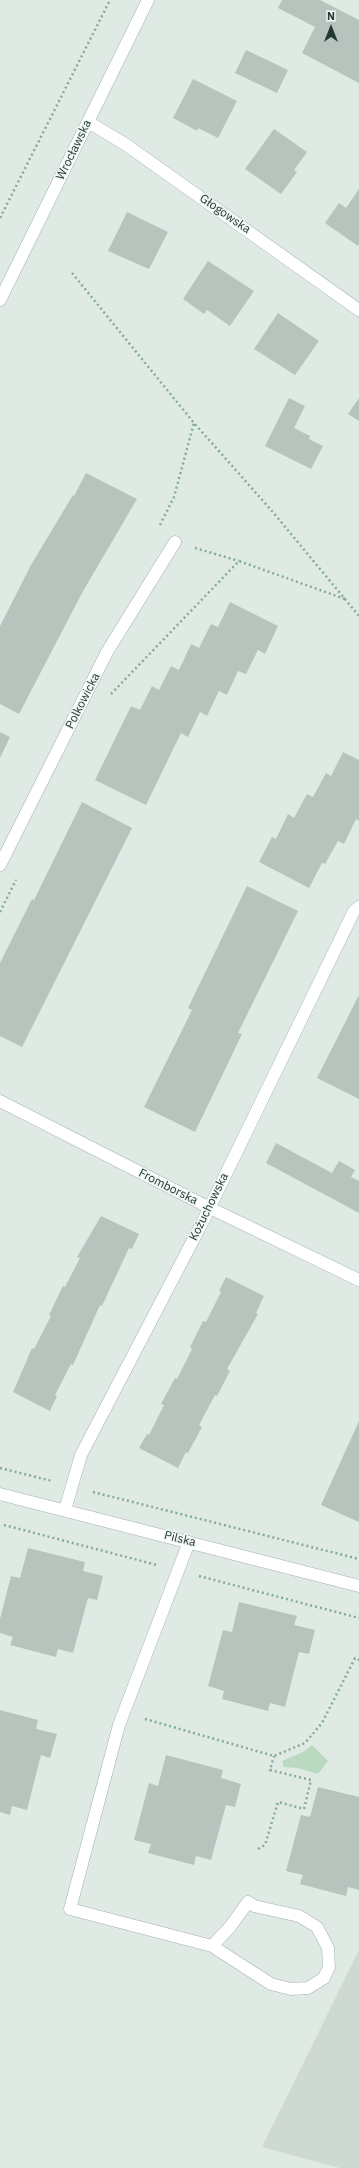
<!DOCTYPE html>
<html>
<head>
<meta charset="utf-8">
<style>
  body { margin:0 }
  #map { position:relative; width:359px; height:2168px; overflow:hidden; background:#e0eae4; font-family:"IBM Plex Sans",sans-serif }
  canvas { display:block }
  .north { position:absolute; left:311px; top:8px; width:40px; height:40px; -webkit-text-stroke:3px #f0f6f3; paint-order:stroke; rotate:0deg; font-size:11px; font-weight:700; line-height:16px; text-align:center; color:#223831 }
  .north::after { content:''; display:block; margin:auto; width:14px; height:18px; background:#223831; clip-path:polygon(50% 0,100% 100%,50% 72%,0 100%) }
</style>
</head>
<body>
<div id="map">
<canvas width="359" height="2168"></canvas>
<div class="north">N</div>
</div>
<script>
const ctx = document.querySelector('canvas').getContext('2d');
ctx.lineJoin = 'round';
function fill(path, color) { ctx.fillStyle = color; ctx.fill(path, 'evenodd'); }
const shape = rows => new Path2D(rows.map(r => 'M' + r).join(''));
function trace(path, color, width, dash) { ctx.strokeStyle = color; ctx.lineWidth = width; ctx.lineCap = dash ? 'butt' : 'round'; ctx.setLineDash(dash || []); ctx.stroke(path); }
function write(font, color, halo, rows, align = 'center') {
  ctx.font = font + ' "IBM Plex Sans",sans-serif'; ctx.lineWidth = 3; ctx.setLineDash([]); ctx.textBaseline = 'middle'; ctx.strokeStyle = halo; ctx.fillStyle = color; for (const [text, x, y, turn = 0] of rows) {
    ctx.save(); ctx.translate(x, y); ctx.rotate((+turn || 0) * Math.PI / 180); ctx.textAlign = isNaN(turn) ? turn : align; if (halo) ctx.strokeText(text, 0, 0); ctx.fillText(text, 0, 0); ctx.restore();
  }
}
fill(shape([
  [359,1950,359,2168,340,2168,262,2147]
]), '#ced9d3');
fill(shape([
  [312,1745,328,1761,318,1774,297,1768,284,1767,282,1761,303,1752]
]), '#bad9c0');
fill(shape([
  [282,0,320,0,359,20,359,83,302,53,315,27,278,8],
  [246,50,288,70,277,93,235,73],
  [193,79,237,101,218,138,198,128,197,131,173,118],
  [274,129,307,152,294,170,297,172,281,194,245,169],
  [359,189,359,244,358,246,325,223,339,203,346,208],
  [127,212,168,232,149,269,108,251],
  [208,261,254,291,230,326,207,310,204,314,183,299],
  [278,313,319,341,295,375,254,349],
  [289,398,305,406,294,428,310,436,309,439,323,446,311,469,265,446],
  [359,398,359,421,348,414],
  [86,473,137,499,82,593,19,714,0,704,0,626,31,565,73,495,74,496],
  [230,602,278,626,265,654,258,650,246,674,238,671,227,695,219,691,207,716,200,712,188,737,181,733,146,805,95,780,131,706,140,710,152,686,159,690,171,666,179,670,191,644,199,648,211,624,218,627],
  [0,732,10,737,0,758],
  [343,752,359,760,359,821,356,819,344,844,338,841,325,864,322,863,309,888,259,862,272,837,276,839,288,814,294,818,307,794,313,797,326,773,331,776],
  [82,802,132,828,22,1047,0,1036,0,963,32,899,34,900],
  [247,886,298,911,238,1033,242,1034,195,1132,144,1107,192,1010,188,1008],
  [359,995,359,1099,317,1078],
  [276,1143,332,1173,339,1161,355,1170,351,1177,359,1181,359,1213,266,1163],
  [101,1216,139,1234,132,1249,129,1248,102,1306,100,1305,73,1365,71,1364,55,1395,57,1396,50,1411,13,1392,32,1348,34,1349,51,1316,49,1315,63,1286,65,1287,80,1258,77,1257],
  [226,1277,264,1296,256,1313,258,1314,227,1369,230,1371,217,1396,215,1395,199,1425,202,1427,188,1453,186,1452,178,1468,139,1448,147,1434,149,1435,164,1405,161,1404,175,1378,177,1379,192,1349,190,1347,203,1321,206,1322,221,1292,219,1291],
  [359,1421,359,1522,321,1505],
  [28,1548,85,1562,83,1571,103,1576,97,1600,88,1598,73,1653,58,1649,56,1657,10,1645,13,1637,0,1633,0,1619,11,1576,20,1578],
  [239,1602,297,1616,294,1625,315,1630,309,1654,299,1652,285,1707,270,1703,268,1711,222,1699,224,1691,208,1686,223,1630,232,1632],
  [0,1710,38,1720,36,1729,57,1734,50,1758,41,1755,27,1810,12,1806,10,1815,0,1812],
  [166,1755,223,1770,221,1778,241,1784,235,1807,226,1805,211,1860,196,1856,194,1865,148,1853,151,1844,134,1840,149,1783,158,1786],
  [318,1787,359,1797,359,1890,348,1887,346,1896,300,1884,303,1875,286,1871,301,1815,310,1817]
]), '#b6c4bd');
const lane = shape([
  [189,1542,119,1725,70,1909,212,1946,271,1984,291,1989,308,1988,324,1978,329,1967,328,1948,317,1927,299,1916,254,1906,248,1902,230,1927,212,1946]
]);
const street = shape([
  [88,122,125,144,359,310],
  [0,865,107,652,175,542],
  [0,1101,210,1208,359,1280],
  [0,1494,359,1586],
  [65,1510,81,1455,202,1223,354,911,359,907]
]);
const secondary = shape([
  [0,300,148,0]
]);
trace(lane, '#a3b1ab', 13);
trace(street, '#a3b1ab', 13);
trace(secondary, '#a0b4ab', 13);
trace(shape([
  [0,218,110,0],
  [72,273,194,423,272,511,359,616],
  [160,525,174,497,194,423],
  [195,548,239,561],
  [111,694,239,561,345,599],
  [0,912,16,880],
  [0,1468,52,1481],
  [93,1492,359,1559],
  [4,1525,157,1565],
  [199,1576,359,1618],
  [145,1719,274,1756,305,1743,322,1723,355,1658,359,1660],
  [258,1849,265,1845,278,1802,304,1809,311,1780,270,1770,274,1756]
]), '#83ab9b', 2.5, [2, 3]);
trace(lane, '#fff', 12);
trace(street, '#fff', 12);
trace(secondary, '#fff', 12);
write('12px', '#223831', '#f0f6f3', [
  ["Wrocławska",74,150,-64],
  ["Głogowska",225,214,35],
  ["Polkowicka",83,701,-63],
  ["Fromborska",168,1187,27],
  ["Kożuchowska",209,1207,-64],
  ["Pilska",180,1539,14]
]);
</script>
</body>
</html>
